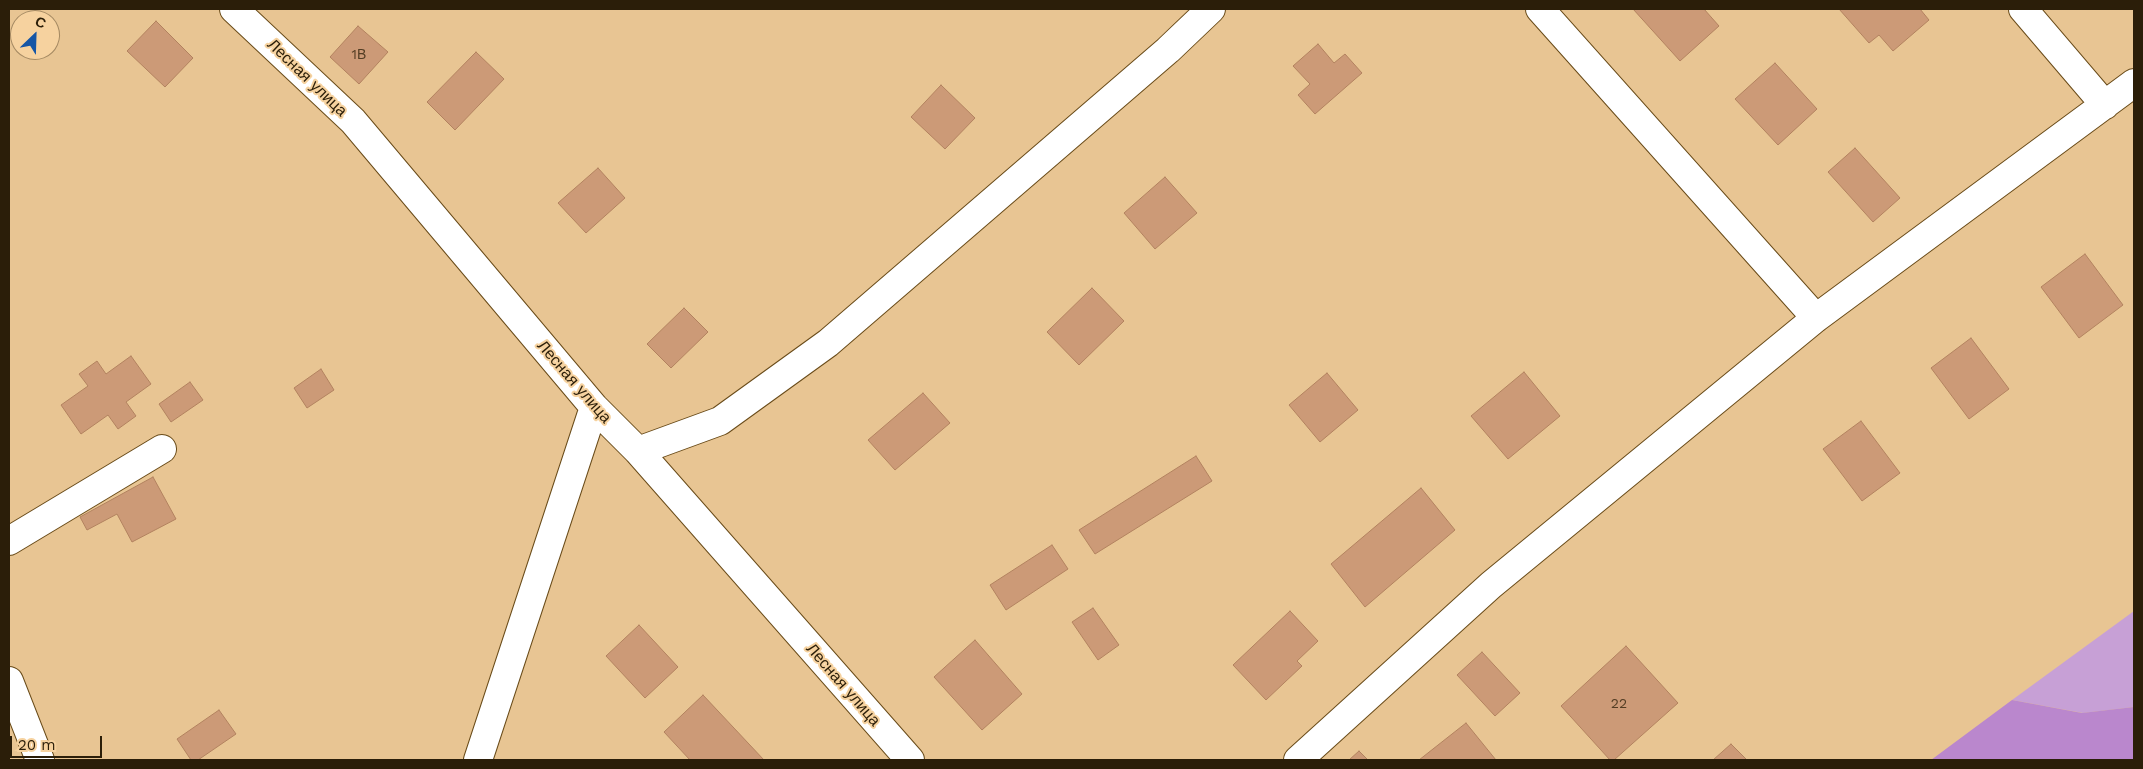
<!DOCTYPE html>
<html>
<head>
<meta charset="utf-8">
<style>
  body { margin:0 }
  #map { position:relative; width:2143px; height:769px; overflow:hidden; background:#e8c593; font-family:"Work Sans",sans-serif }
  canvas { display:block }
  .frame { position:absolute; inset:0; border:10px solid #2b1e09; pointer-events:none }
  .north { position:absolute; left:10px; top:10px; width:50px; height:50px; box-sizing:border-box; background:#f6d29f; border:1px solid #a58a63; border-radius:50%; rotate:24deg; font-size:14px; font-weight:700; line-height:20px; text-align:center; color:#2b1e09 }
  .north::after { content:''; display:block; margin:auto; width:18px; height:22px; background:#1556a6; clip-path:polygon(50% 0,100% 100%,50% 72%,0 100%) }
  .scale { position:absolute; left:10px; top:736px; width:92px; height:22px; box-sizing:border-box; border:2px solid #2b1e09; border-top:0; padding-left:6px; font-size:15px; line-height:18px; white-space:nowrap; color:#2b1e09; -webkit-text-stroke:4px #f6d29f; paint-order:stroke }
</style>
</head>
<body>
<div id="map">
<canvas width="2143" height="769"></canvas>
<div class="frame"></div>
<div class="north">С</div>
<div class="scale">20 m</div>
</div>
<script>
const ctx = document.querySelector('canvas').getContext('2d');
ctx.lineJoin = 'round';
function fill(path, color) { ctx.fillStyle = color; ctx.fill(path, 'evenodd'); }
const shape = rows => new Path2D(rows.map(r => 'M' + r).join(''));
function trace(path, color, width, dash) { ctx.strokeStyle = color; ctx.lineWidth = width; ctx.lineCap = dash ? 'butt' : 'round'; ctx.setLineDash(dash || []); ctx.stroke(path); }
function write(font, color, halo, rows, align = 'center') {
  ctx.font = font + ' "Work Sans",sans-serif'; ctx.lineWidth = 4; ctx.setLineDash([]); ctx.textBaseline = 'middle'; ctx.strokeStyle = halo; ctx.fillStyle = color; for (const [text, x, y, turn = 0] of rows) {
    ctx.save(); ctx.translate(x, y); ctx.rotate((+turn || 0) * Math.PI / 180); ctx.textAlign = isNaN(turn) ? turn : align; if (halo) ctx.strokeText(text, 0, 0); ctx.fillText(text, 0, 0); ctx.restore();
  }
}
fill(shape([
  [2134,611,2134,707,2083,713,2012,700]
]), '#c7a0d6');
fill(shape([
  [2012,700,2082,713,2134,707,2134,760,1931,760]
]), '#ba87cd');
const building = shape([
  [1633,9,1704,9,1719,26,1680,61,1633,9],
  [1839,9,1920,9,1929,20,1893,51,1879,35,1869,43,1839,9],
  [156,21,193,58,165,87,127,51,156,21],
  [358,26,388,52,359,84,330,57,358,26],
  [1318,44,1334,63,1345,54,1362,73,1315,114,1298,95,1310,84,1293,66,1318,44],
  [476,52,504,79,455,130,427,102,476,52],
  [1775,63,1817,109,1778,145,1735,99,1775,63],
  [941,85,975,118,945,149,911,117,941,85],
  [1855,148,1900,198,1873,222,1828,172,1855,148],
  [598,168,625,198,586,233,558,203,598,168],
  [1165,177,1197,213,1155,249,1124,213,1165,177],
  [2085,254,2123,305,2079,338,2041,287,2085,254],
  [1092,288,1124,321,1079,365,1047,332,1092,288],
  [684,308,708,332,671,368,647,344,684,308],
  [1971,338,2009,389,1969,419,1931,368,1971,338],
  [131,356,151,384,126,402,136,416,118,429,108,415,81,434,61,405,88,386,79,374,97,361,106,374,131,356],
  [321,369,334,390,307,408,294,388,321,369],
  [1524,372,1560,416,1508,459,1471,416,1524,372],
  [1327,373,1358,410,1320,442,1289,405,1327,373],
  [190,382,203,400,171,422,159,404,190,382],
  [923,393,950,423,895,470,868,440,923,393],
  [1861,421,1900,473,1862,501,1823,449,1861,421],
  [1196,456,1212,481,1095,554,1079,530,1196,456],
  [153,477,176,519,132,542,117,514,87,530,80,517,153,477],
  [1421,488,1455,530,1365,607,1331,564,1421,488],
  [1052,545,1068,569,1006,610,990,585,1052,545],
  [1093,608,1119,645,1098,660,1072,622,1093,608],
  [1290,611,1318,641,1297,661,1302,666,1266,700,1233,665,1290,611],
  [639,625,678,667,645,698,606,656,639,625],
  [975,640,1022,694,982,730,934,677,975,640],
  [1626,646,1678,703,1614,760,1610,760,1561,706,1626,646],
  [1482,652,1520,693,1495,716,1457,675,1482,652],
  [703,695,764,760,690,760,664,732,703,695],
  [219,710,236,734,198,760,191,760,177,739,219,710],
  [1466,723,1496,760,1419,760,1466,723],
  [1731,744,1747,760,1713,760,1731,744],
  [1359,751,1368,760,1349,760,1359,751]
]);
fill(building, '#cc9a77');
trace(building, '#b2825f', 1);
const minor = shape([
  [234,9,353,121,594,407,638,451,910,760],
  [1540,9,1816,318],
  [2023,9,2105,105],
  [638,451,720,421,828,343,1168,50,1211,9],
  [9,541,162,449],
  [9,681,40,760],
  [478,760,594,407],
  [1298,760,1491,585,1816,318,2134,83]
]);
trace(minor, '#694b19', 30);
trace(minor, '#fff', 28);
write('14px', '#533d24', null, [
  ["1В",359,55],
  ["22",1619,704]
]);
write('16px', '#2b1e09', '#f6d29f', [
  ["Лесная улица",307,78,44],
  ["Лесная улица",574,382,49],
  ["Лесная улица",843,685,49]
]);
</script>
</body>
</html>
